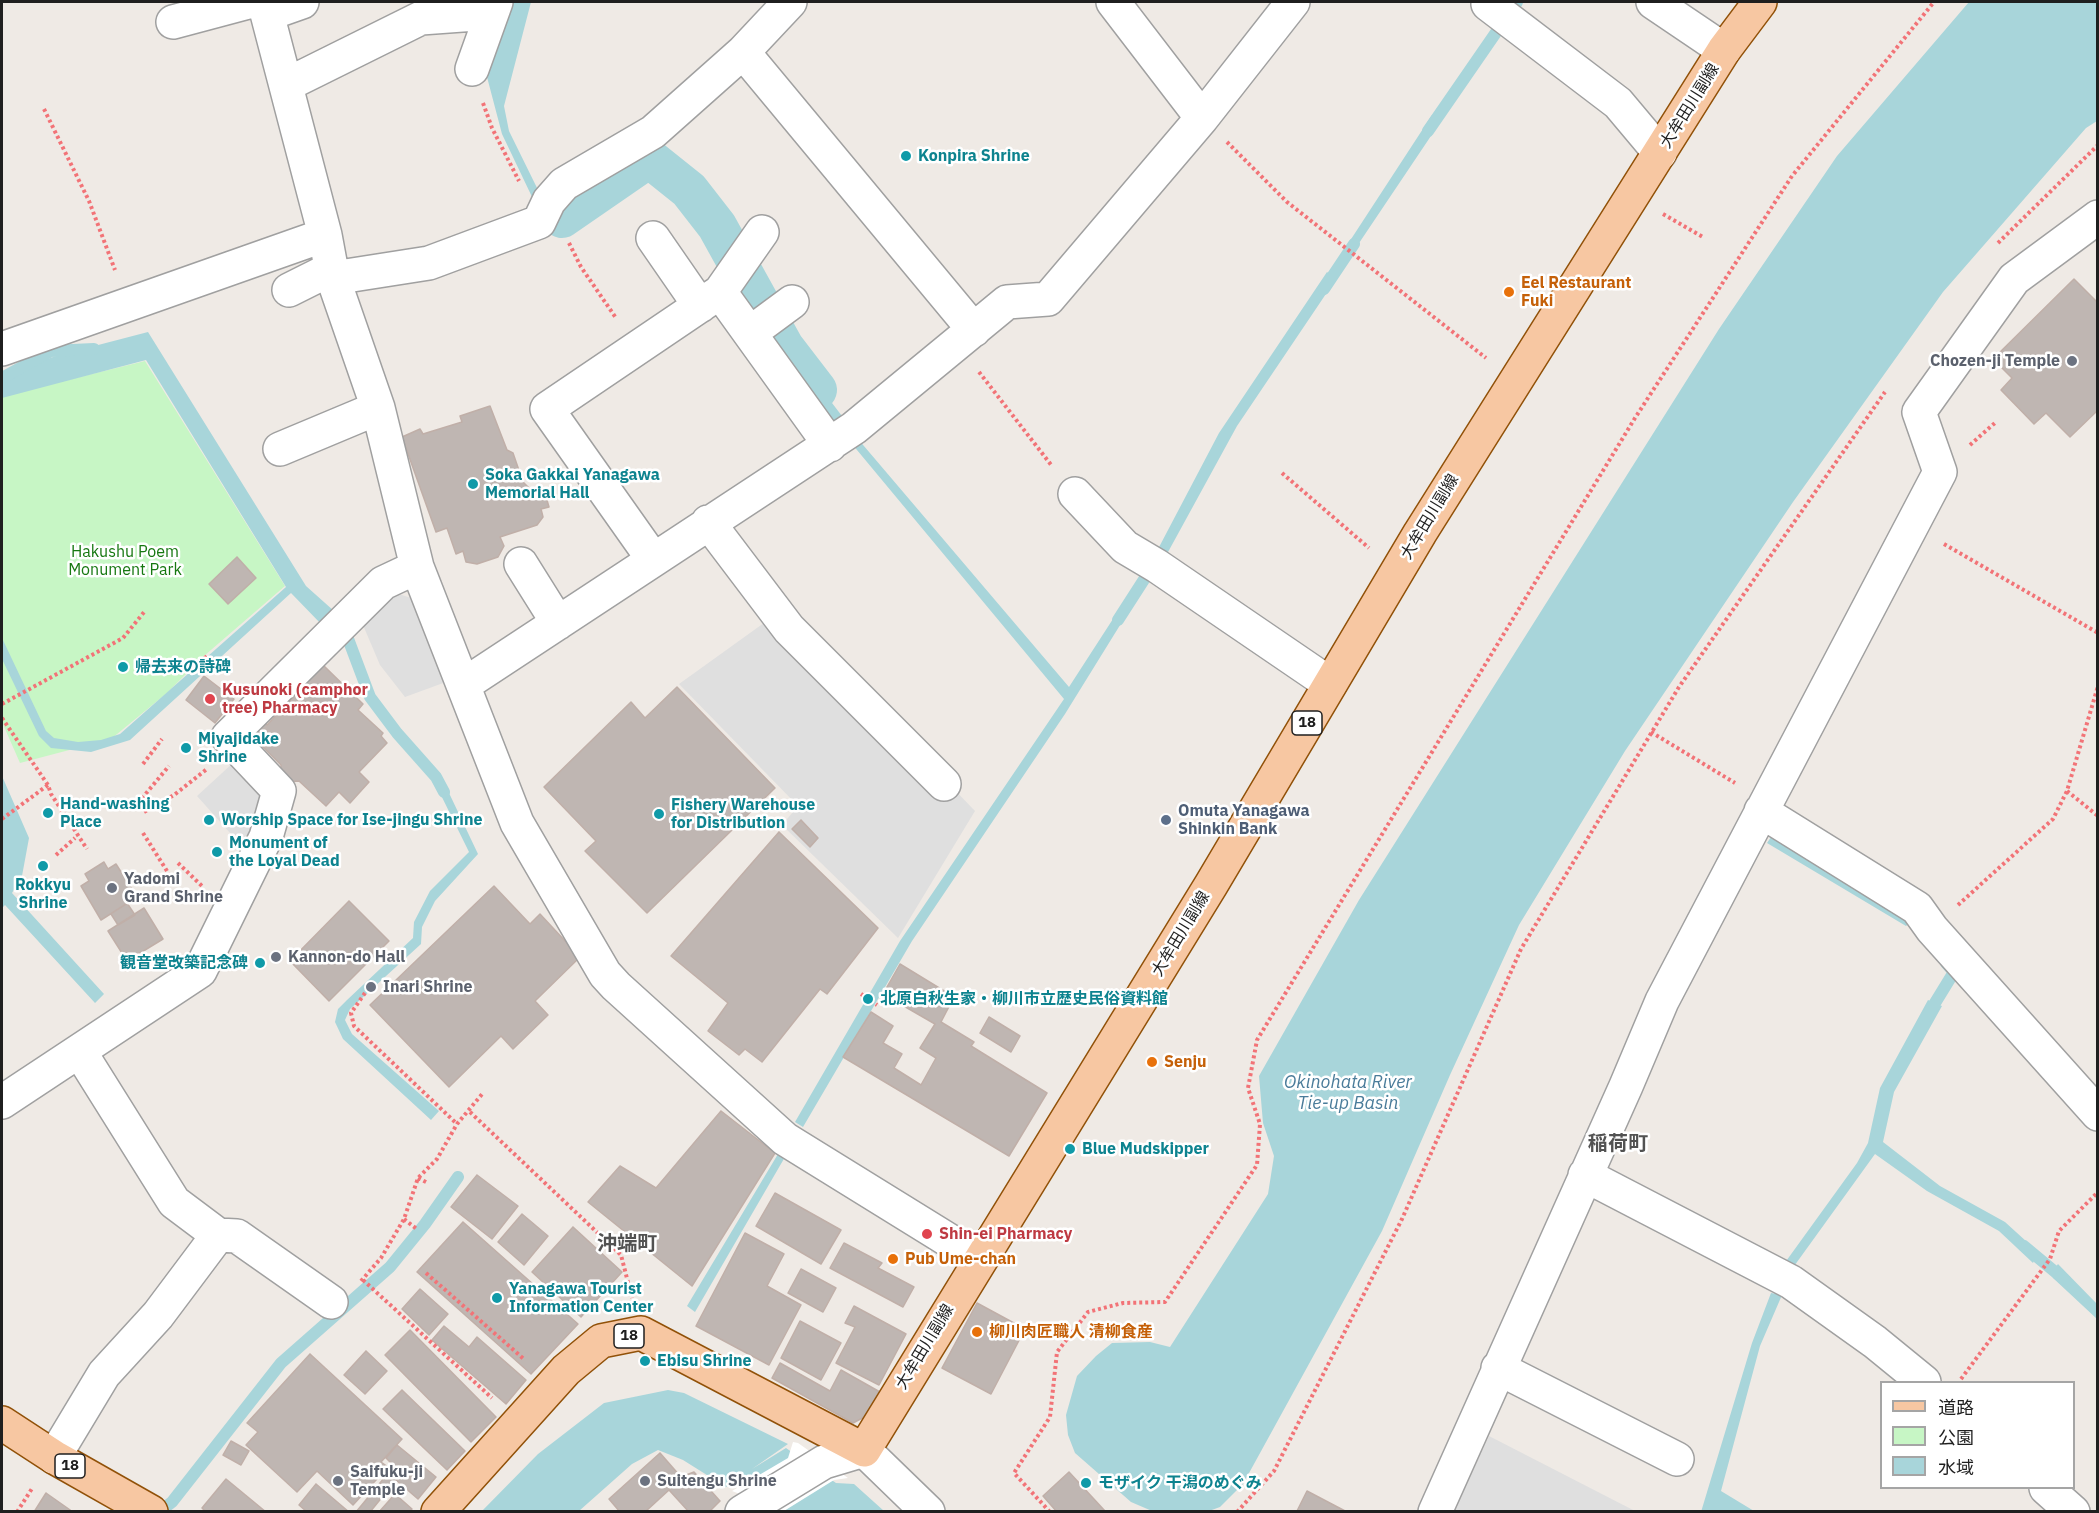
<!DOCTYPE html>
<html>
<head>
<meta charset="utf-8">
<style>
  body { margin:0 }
  #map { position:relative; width:2099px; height:1513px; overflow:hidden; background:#efeae5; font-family:"IBM Plex Sans","Noto Sans JP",sans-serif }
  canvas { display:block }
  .frame { position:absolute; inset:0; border:3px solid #1f1f1f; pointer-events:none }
  .legend { position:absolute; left:1880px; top:1381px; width:195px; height:108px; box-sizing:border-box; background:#fff; border:2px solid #a5a5a5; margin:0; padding:8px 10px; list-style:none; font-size:18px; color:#1f1f1f }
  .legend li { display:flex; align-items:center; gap:12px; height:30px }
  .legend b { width:30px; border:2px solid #a5a5a5 }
</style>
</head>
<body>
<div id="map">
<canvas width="2099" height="1513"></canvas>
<div class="frame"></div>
<ul class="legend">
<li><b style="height:8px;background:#f7c7a2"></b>道路</li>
<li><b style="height:16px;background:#c7f6c5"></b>公園</li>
<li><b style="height:16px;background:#a8d5da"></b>水域</li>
</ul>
</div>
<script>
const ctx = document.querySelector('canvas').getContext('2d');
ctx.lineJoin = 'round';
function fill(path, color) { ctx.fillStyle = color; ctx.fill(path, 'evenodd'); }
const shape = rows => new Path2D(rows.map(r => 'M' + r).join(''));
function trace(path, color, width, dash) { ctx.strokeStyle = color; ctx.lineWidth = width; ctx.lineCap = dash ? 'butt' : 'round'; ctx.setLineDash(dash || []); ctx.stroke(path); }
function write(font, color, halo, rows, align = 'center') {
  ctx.font = font + ' "IBM Plex Sans","Noto Sans JP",sans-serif'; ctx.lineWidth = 5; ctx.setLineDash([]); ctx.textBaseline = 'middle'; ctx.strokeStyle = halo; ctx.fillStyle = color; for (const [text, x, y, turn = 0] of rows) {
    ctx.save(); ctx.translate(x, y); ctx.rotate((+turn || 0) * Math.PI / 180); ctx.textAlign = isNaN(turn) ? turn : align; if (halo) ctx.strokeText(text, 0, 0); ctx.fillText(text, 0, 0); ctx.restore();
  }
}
fill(shape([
  [145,361,285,586,204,656,167,693,111,739,20,763,2,722,2,396]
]), '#c7f6c5');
fill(shape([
  [390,591,414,599,446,682,405,697,380,665,360,618],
  [782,610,975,811,898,938,782,825,798,806,679,684],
  [234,762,260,790,254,828,239,843,197,796],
  [1489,1436,1635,1511,1453,1512]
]), '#dfdfdf');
fill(shape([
  [511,2,531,2,504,106,509,131,540,194,533,199,502,134,482,58],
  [1969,2,2097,2,2097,121,2086,128,1943,292,1793,502,1625,751,1519,925,1450,1075,1382,1231,1243,1484,1220,1507,1209,1511,1152,1511,1131,1502,1075,1453,1068,1435,1066,1415,1077,1376,1096,1356,1112,1343,1150,1342,1170,1347,1268,1194,1274,1156,1263,1123,1259,1076,1359,900,1719,329,1837,156],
  [1432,115,1441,121,1349,258,1342,253],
  [652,156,686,182,723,226,746,269,738,274,715,230,689,197,671,179,646,163],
  [606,184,610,189,563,219,556,229,550,225,557,214],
  [1327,272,1336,279,1237,426,1156,574,1147,570,1219,433],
  [148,332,306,586,334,611,323,626,291,593,130,740,91,752,51,748,39,736,2,659,2,638,46,731,54,738,78,742,101,740,120,734,286,587,146,360,2,398,2,374,56,356],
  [787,344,845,420,836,424,781,350],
  [858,439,1069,687,1122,605,1130,609,1065,714,912,941,803,1127,795,1122,900,941,1064,699,852,444],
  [440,774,478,854,435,901,422,927,421,944,350,1009,345,1020,352,1034,439,1111,431,1120,343,1039,335,1022,338,1009,347,1000,413,938,414,922,430,891,469,852,434,781],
  [2,776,29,838,22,876,12,893,104,994,95,1003,5,905,2,908],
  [1773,834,1914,919,1906,926,1767,843],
  [1928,1000,1942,1006,1894,1092,1883,1142,1940,1186,2005,1222,2038,1252,2033,1263,1999,1231,1927,1191,1875,1154,1792,1269,1784,1264,1857,1163,1868,1143,1880,1088],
  [778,1154,785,1157,695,1312,687,1306],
  [2058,1264,2097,1304,2097,1319,2053,1278,2051,1273],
  [1771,1293,1782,1295,1760,1346,1721,1491,1754,1511,1701,1512,1752,1343],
  [668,1390,684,1393,788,1444,752,1469,786,1448,836,1483,854,1484,884,1511,770,1511,732,1483,726,1487,683,1460,658,1450,632,1464,579,1511,481,1512,538,1454,604,1403]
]), '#a8d5da');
fill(shape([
  [793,1442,798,1443,848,1478,834,1480,784,1511,760,1511,740,1494,732,1491,788,1458]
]), '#fff');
trace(shape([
  [1428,131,1517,2],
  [1324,289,1354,244],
  [2,378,51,351,94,349],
  [1118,620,1154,564],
  [340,630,347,636,370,697,397,733,436,777,444,792],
  [1927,1016,1954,972,1946,963],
  [2024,1246,2066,1281],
  [159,1512,172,1502,281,1363,390,1267,425,1224,458,1177]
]), '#a8d5da', 12);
trace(shape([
  [562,218,649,158,689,190,717,226,784,347,817,390]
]), '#a8d5da', 40);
const building = shape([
  [2074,279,2098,303,2098,410,2070,437,2046,413,2034,424,2001,390,2012,378,1993,359,2074,279],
  [490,406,507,450,513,453,523,482,533,492,544,490,549,507,541,509,543,517,537,525,500,537,504,546,498,557,477,564,466,562,463,551,456,554,447,528,436,532,402,437,420,429,423,434,462,422,460,416,490,406],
  [237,557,256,578,228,604,209,584,237,557],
  [323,665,363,704,358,710,383,733,381,736,387,743,359,772,369,782,350,803,339,792,326,806,299,781,288,782,281,776,281,765,251,735,264,721,267,725,323,665],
  [204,676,234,699,215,723,186,700,204,676],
  [677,687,775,788,647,913,585,851,596,841,544,787,631,702,645,718,677,687],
  [801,820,818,838,810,847,792,829,801,820],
  [779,832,878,928,827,994,820,989,762,1062,745,1049,739,1055,708,1031,728,1003,671,956,779,832],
  [104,862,108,869,116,864,137,897,101,920,81,886,89,881,85,874,104,862],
  [494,886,530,924,540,914,580,957,535,1001,548,1015,513,1049,501,1036,449,1087,370,1005,494,886],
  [349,901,389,941,329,1001,290,961,349,901],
  [127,903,135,915,118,925,111,914,127,903],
  [144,908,163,939,127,961,108,931,144,908],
  [900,964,954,997,941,1022,974,1042,971,1046,1047,1093,1009,1156,843,1057,871,1012,893,1026,883,1043,902,1054,894,1068,921,1085,936,1058,920,1048,935,1024,883,994,900,964],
  [989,1017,1020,1036,1011,1052,980,1033,989,1017],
  [721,1111,775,1153,692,1286,588,1202,620,1166,656,1188,721,1111],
  [477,1175,518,1206,492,1239,451,1207,477,1175],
  [775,1193,841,1230,821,1264,756,1226,775,1193],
  [522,1214,548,1236,524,1265,498,1242,522,1214],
  [463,1222,578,1324,531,1374,417,1272,463,1222],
  [573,1227,622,1272,581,1317,532,1272,573,1227],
  [745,1233,784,1254,767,1286,801,1305,769,1365,696,1326,745,1233],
  [844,1243,882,1263,878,1268,914,1287,903,1307,830,1268,844,1243],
  [801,1269,836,1288,823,1312,788,1293,801,1269],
  [420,1289,448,1314,429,1335,402,1309,420,1289],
  [977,1303,1025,1329,991,1394,942,1368,977,1303],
  [854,1306,906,1334,879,1385,836,1363,855,1327,845,1323,854,1306],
  [800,1321,841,1343,821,1380,781,1358,800,1321],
  [444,1326,469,1347,477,1337,526,1380,506,1404,432,1340,444,1326],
  [410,1330,496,1417,471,1442,385,1355,410,1330],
  [366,1351,387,1371,365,1394,344,1375,366,1351],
  [310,1354,402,1439,381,1462,388,1467,353,1505,317,1471,297,1492,246,1445,258,1432,247,1423,310,1354],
  [780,1363,830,1391,841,1370,880,1392,868,1415,853,1423,772,1378,780,1363],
  [402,1390,465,1451,447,1470,383,1409,402,1390],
  [231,1441,249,1451,241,1465,223,1455,231,1441],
  [397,1445,436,1477,418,1499,396,1480,370,1512,356,1512,394,1466,386,1458,397,1445],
  [660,1453,681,1477,694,1472,720,1501,709,1512,689,1512,669,1490,645,1512,620,1512,609,1499,660,1453],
  [1069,1472,1105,1511,1104,1512,1057,1512,1043,1496,1069,1472],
  [226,1479,266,1512,206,1512,202,1508,226,1479],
  [316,1484,349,1512,307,1512,299,1505,316,1484],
  [1307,1491,1347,1512,1299,1512,1297,1511,1307,1491],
  [46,1493,73,1512,34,1512,46,1493],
  [395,1494,412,1509,409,1512,379,1512,395,1494]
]);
fill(building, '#bfb6b2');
trace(building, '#c0afa8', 1.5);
const minor = shape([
  [264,2,325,235,333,278,378,408,417,567,517,823,605,974,616,986,785,1139,979,1259],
  [1113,2,1202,118],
  [1653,2,1724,50],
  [1488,4,1618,103,1660,153],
  [268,14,302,2],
  [173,22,248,2],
  [743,52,974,330],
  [472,69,496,2],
  [286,85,421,18,476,14],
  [653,238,700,306],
  [333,278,429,263,539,222,549,201,564,184,653,132,743,52,790,2],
  [289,290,331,269],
  [720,292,830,445],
  [750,333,792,302],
  [2,349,325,235],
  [280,449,378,408],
  [1075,494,1125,547,1157,566,1330,684],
  [708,522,789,629,944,784],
  [653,559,547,409,720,292,762,232],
  [521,564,558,623],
  [465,684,854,428,1007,302,1048,299,1202,118,1293,2],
  [1761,811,1917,908,1932,929,2098,1114],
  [80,1052,174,1202,218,1235,237,1236,331,1302],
  [2,1102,200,971,266,837,279,791,228,737,383,583,417,567],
  [1585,1175,1791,1282,1875,1342,1924,1382],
  [1498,1368,1677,1459],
  [54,1457,104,1374,158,1315,218,1235],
  [2046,1488,2073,1512],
  [742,1512,824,1462,864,1450,928,1512],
  [1435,1512,1626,1086,1662,1001,1940,472,1919,412,2014,279,2098,217]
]);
const major = shape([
  [2,1423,54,1457,151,1512],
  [438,1512,566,1370,601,1341,641,1333,864,1450,1211,885,1420,533,1724,50,1760,2]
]);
trace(minor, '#a0a0a0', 36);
trace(major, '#915108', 36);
trace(shape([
  [483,103,492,128,519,181],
  [44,109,89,201,115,270],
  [1227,142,1287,202,1486,358],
  [1663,214,1703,237],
  [569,243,581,267,616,318],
  [1998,243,2098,145],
  [979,372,1052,466],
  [1970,445,1996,422],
  [1282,473,1369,548],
  [1944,544,2098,633],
  [204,656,214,668],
  [2,704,123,638,145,611],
  [2,718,48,785,51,794,87,849],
  [1651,732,1735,783],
  [143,764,162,739],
  [2067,791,2098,816],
  [138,803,169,766],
  [144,812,174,795,207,769],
  [2,819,48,785],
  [143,833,167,871],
  [56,855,75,838],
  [178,863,202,886],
  [1958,905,2053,819,2067,791,2098,686],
  [365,993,351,1013,354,1026,457,1124],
  [861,994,877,1005],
  [470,1112,621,1255,632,1298],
  [418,1178,428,1183],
  [404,1219,418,1230],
  [426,1273,525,1360],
  [363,1280,492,1398],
  [361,1281,381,1258,404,1219,418,1178,437,1159,457,1124,483,1093],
  [1961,1379,2050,1259,2059,1231,2098,1192],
  [17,1512,33,1487],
  [615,1512,615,1511],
  [1050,1512,1014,1473,1050,1417,1057,1352,1088,1312,1123,1303,1165,1302,1257,1165,1260,1124,1248,1088,1257,1040,1635,418,1792,176,1934,2],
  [1237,1512,1274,1471,1402,1219,1521,949,1679,687,1885,392]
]), '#f27377', 4, [3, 3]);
trace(minor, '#fff', 33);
trace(major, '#f7c7a2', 33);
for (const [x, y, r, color] of [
  [906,156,6,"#0f9aa8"],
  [1509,292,6,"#e8710a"],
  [2072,361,6,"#6b7280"],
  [473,484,6,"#0f9aa8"],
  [123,667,6,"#0f9aa8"],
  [210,699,6,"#e0444e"],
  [186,748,6,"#0f9aa8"],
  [48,813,6,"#0f9aa8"],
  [659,814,6,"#0f9aa8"],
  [209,820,6,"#0f9aa8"],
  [1166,820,6,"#5c6f8a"],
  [217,852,6,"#0f9aa8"],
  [43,866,6,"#0f9aa8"],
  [112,888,6,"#6b7280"],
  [276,957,6,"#6b7280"],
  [260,963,6,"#0f9aa8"],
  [371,987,6,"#6b7280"],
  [868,999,6,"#0f9aa8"],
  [1152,1062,6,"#e8710a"],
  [1070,1149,6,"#0f9aa8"],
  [927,1234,6,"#e0444e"],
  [893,1259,6,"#e8710a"],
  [497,1298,6,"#0f9aa8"],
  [977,1332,6,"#e8710a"],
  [645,1361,6,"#0f9aa8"],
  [338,1481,6,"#6b7280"],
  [645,1481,6,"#6b7280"],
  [1086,1483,6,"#0f9aa8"]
]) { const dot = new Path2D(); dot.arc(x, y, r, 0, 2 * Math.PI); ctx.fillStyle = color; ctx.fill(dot); trace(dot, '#fff', 2); }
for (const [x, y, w] of [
  [1307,723,30],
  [629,1336,30],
  [70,1466,30]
]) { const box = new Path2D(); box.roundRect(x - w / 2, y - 12, w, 24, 4.5); ctx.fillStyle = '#fff'; ctx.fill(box); trace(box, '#1f1f1f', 1.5); }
write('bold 15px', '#1f1f1f', null, [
  ["18",1307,723],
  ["18",629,1336],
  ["18",70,1466]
]);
write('16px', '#1f1f1f', '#fff', [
  ["大牟田川副線",1690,106,-58],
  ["大牟田川副線",1430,517,-59],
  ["大牟田川副線",1181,934,-59],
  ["大牟田川副線",925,1347,-59]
]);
write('bold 16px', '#0d838f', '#fff', [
  ["Konpira Shrine",918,156],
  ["Soka Gakkai Yanagawa",485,475],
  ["Memorial Hall",485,493],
  ["帰去来の詩碑",135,667],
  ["Miyajidake",198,739],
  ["Shrine",198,757],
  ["Hand-washing",60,804],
  ["Place",60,822],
  ["Fishery Warehouse",671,805],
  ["for Distribution",671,823],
  ["Worship Space for Ise-jingu Shrine",221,820],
  ["Monument of",229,843],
  ["the Loyal Dead",229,861],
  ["Rokkyu",43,885,"center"],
  ["Shrine",43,903,"center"],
  ["観音堂改築記念碑",248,963,"right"],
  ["北原白秋生家・柳川市立歴史民俗資料館",880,999],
  ["Blue Mudskipper",1082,1149],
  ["Yanagawa Tourist",509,1289],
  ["Information Center",509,1307],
  ["Ebisu Shrine",657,1361],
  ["モザイク 干潟のめぐみ",1098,1483]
], 'left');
write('bold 16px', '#c56008', '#fff', [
  ["Eel Restaurant",1521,283],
  ["Fuki",1521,301],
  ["Senju",1164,1062],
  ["Pub Ume-chan",905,1259],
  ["柳川肉匠職人 清柳食産",989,1332]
], 'left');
write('bold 16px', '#5b616d', '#fff', [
  ["Chozen-ji Temple",2060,361,"right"],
  ["Yadomi",124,879],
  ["Grand Shrine",124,897],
  ["Kannon-do Hall",288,957],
  ["Inari Shrine",383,987],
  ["Saifuku-ji",350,1472],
  ["Temple",350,1490],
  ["Suitengu Shrine",657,1481]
], 'left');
write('16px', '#177811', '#fff', [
  ["Hakushu Poem",125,552],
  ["Monument Park",125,570]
]);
write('bold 16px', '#be3a42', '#fff', [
  ["Kusunoki (camphor",222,690],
  ["tree) Pharmacy",222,708],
  ["Shin-ei Pharmacy",939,1234]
], 'left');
write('bold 16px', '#4e5e75', '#fff', [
  ["Omuta Yanagawa",1178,811],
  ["Shinkin Bank",1178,829]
], 'left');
write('italic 18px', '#4a7c9a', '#fff', [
  ["Okinohata River",1348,1083],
  ["Tie-up Basin",1348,1104]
]);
write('bold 20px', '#525252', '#fff', [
  ["稲荷町",1618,1144],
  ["沖端町",627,1244]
]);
</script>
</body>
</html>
